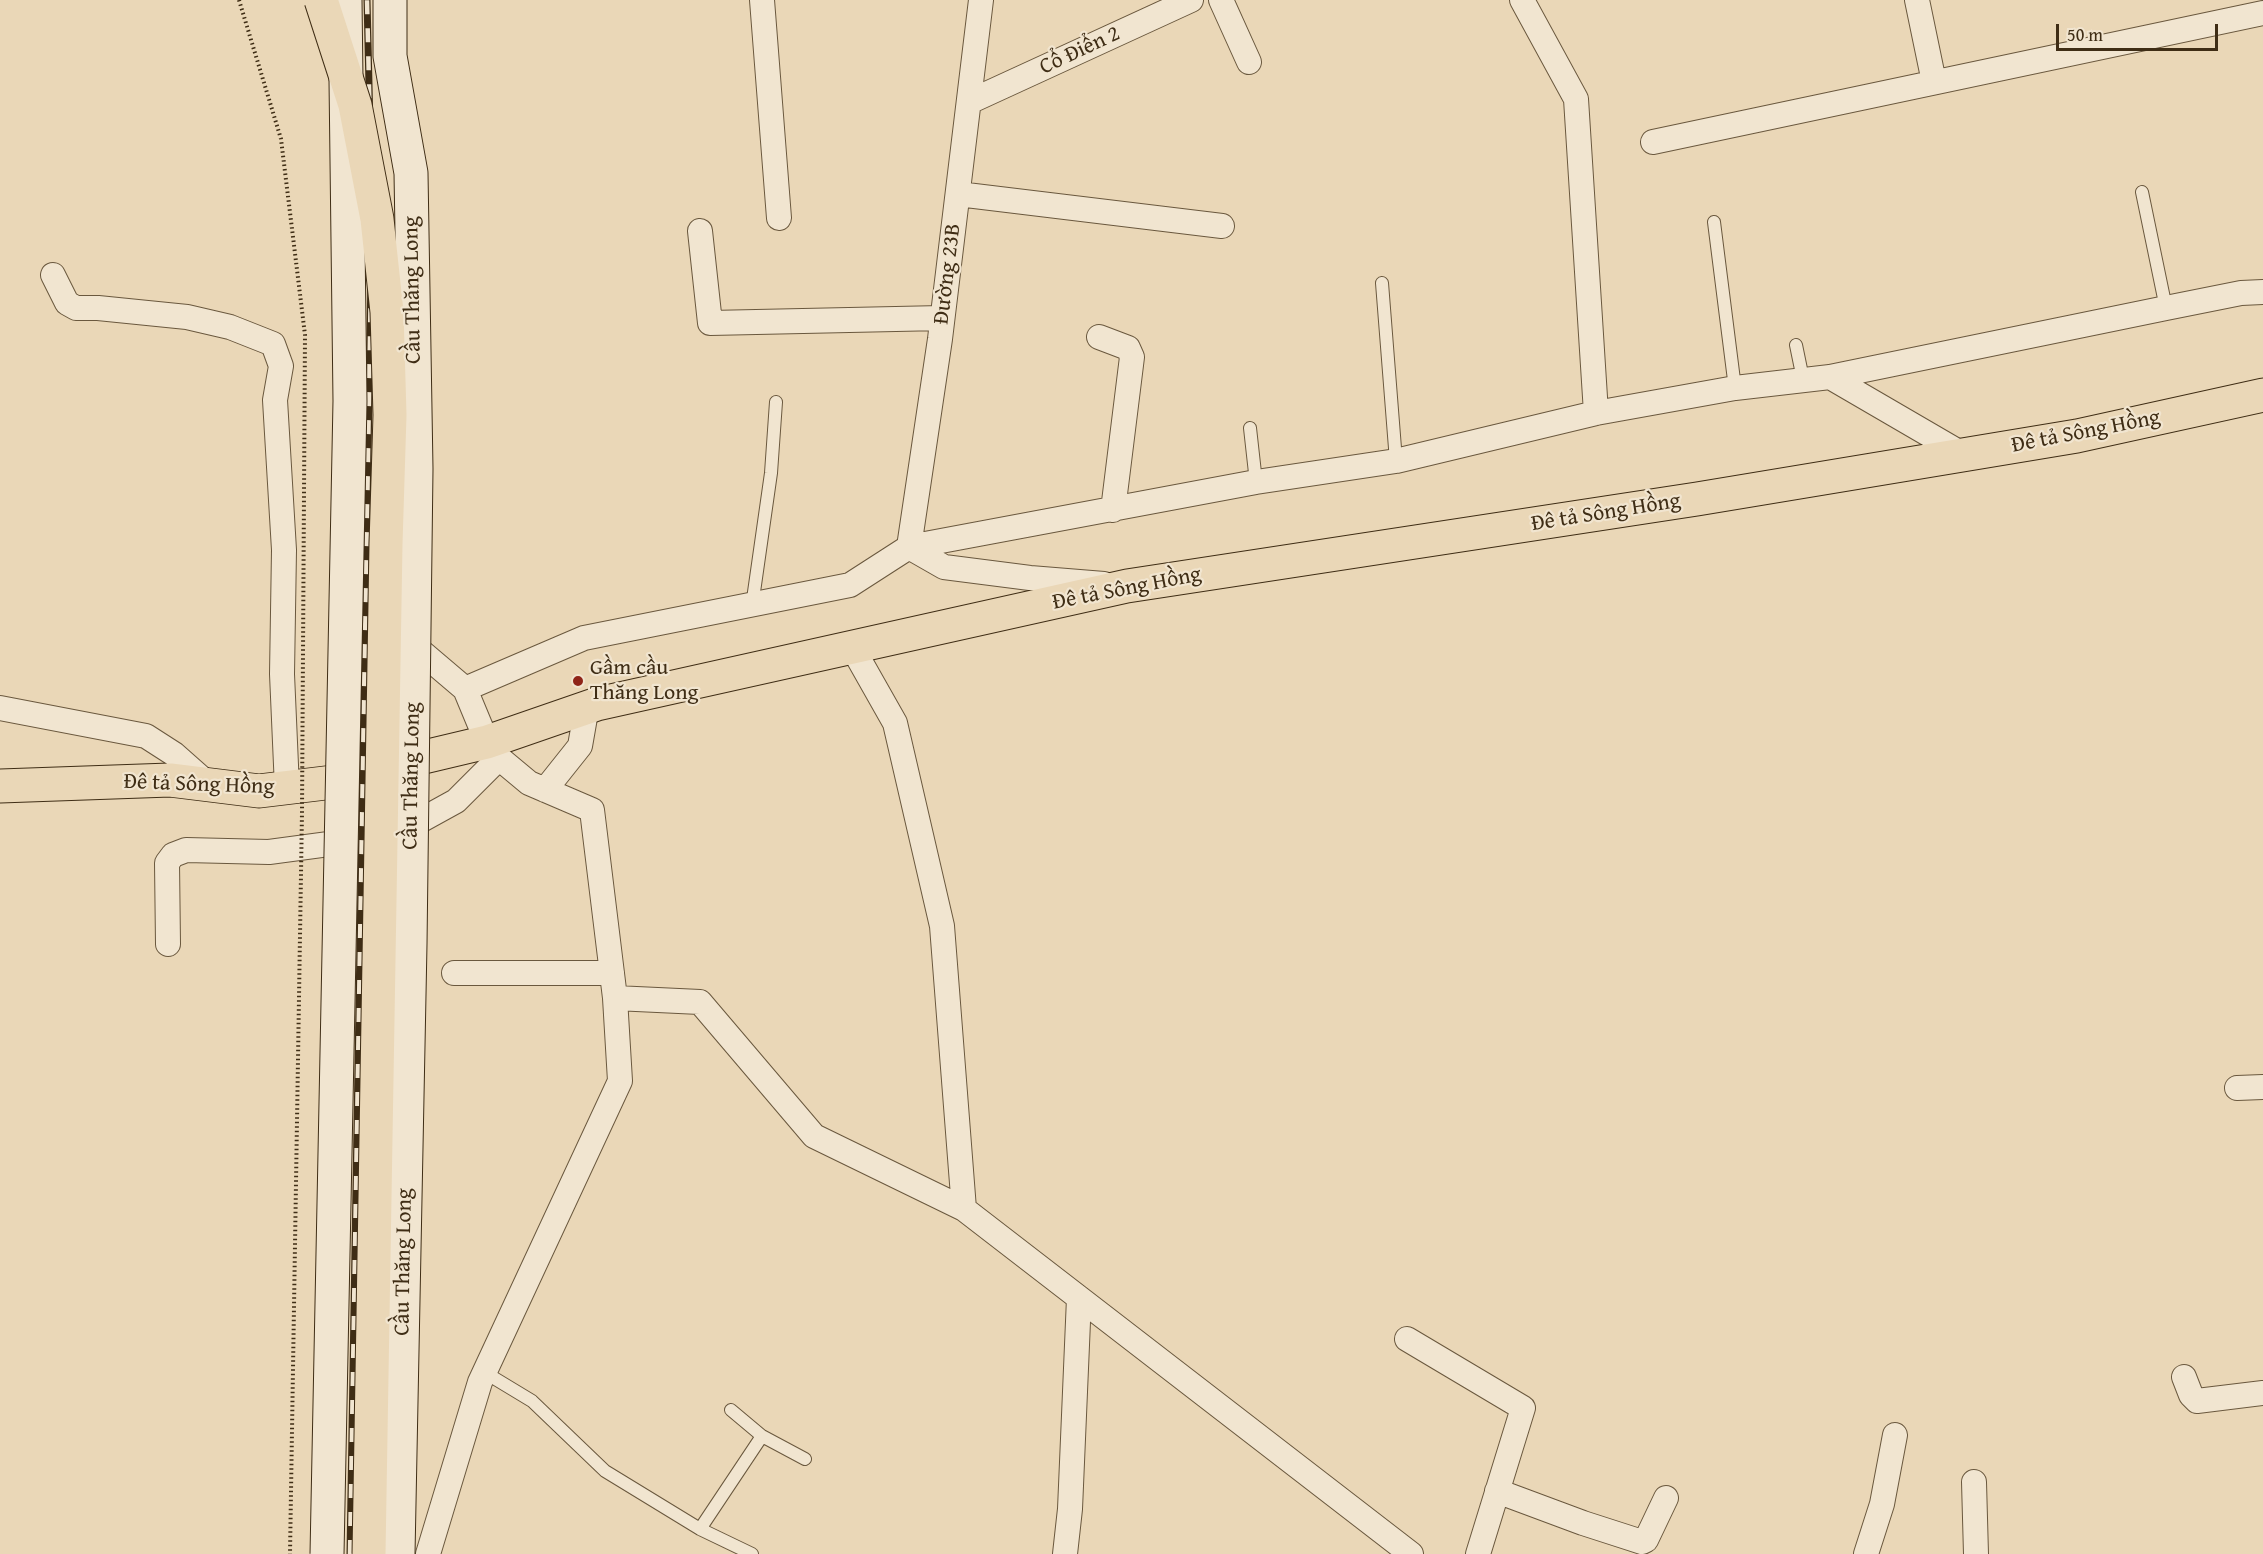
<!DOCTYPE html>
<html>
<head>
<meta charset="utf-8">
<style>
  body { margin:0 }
  #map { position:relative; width:2263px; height:1554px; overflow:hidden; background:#ead7b7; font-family:"Gentium Book Plus",serif }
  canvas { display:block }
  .scale { position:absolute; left:2056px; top:24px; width:162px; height:27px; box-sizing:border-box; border:3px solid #3f2d15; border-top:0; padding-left:8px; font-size:18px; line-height:21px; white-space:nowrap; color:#3f2d15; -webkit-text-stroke:4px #f1e5d0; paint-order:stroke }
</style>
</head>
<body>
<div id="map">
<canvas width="2263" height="1554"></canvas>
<div class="scale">50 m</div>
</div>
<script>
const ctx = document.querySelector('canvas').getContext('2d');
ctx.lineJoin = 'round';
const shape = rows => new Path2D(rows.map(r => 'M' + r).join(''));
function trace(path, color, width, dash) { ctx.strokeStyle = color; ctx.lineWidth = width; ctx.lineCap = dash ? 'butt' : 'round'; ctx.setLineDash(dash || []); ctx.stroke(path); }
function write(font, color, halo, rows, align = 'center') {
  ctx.font = font + ' "Gentium Book Plus",serif'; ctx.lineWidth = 4.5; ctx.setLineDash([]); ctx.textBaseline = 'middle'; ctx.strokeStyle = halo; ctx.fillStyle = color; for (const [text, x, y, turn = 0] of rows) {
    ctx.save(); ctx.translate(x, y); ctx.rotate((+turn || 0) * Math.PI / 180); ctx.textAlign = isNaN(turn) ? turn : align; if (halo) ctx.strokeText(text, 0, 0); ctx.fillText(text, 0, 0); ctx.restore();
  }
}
const service = shape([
  [2142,192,2166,308],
  [1714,222,1735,388],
  [1382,283,1396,461],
  [1796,345,1803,379],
  [1250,428,1256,482],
  [752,606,771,473,776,402],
  [484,1372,532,1401,605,1471,700,1529,752,1554],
  [731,1410,762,1436,805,1459],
  [700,1529,762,1436]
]);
const minor = shape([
  [762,0,779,218],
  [1221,0,1249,62],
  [1522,0,1576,99,1596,413],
  [1917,0,1934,82],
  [969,102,1191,0],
  [1653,142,2263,13],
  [958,194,1222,226],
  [700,231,710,323,942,318],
  [53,275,67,303,76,308,98,308,187,317,230,327,273,344,281,366,275,400,284,550,282,674,287,788],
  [1099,337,1128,348,1132,357,1113,510],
  [1830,377,1964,455],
  [909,547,940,339,981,0],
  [909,547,944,567,1030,578,1104,584],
  [405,638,465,689,487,742,499,758,529,783,592,810,615,998,620,1081,480,1382,428,1554],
  [852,647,895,723,942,926,964,1209],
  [465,689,584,638,850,585,909,547,1256,482,1396,461,1596,413,1735,388,1830,377,2166,308,2241,293,2263,292],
  [0,708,146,736,174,754,209,785],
  [545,790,580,746,587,706],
  [168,944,167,863,173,855,186,850,269,852,381,837,407,828,456,801,499,758],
  [454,973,612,973],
  [615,998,700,1002,814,1136,964,1209,1411,1554],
  [2237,1088,2263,1087],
  [1407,1339,1523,1408,1478,1554],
  [2184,1377,2191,1395,2197,1401,2263,1393],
  [1974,1482,1976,1554],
  [1497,1491,1583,1523,1642,1542,1646,1540,1666,1498],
  [1065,1554,1070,1509,1079,1298],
  [1866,1554,1882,1504,1895,1435]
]);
const primary = shape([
  [0,786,170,780,259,791,375,777,407,761,487,742,597,704,1127,586,1697,499,2077,436,2263,395]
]);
trace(service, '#6a583e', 14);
trace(minor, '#6a583e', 26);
trace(primary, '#3f2d15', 35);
trace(service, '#f1e5d0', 12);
trace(minor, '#f1e5d0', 24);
trace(primary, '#ead7b7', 33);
const rail = shape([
  [350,1554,372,213,367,0]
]);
trace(rail, '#3f2d15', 7);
trace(rail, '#f1e5d0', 4.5, [14]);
const secondaryBridge = shape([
  [390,0,390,56,411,173,416,469,410,944,398,1554],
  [327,1554,350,401,345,0]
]);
const trunkBridge = shape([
  [321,0,355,105,377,219,387,312,390,415,386,544,369,1554]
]);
trace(secondaryBridge, '#3f2d15', 35, []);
trace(trunkBridge, '#3f2d15', 35, []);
trace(shape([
  [239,0,281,139,305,335,302,812,290,1554]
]), '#3f2d15', 4, [1.5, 3]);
trace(secondaryBridge, '#f1e5d0', 33);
trace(trunkBridge, '#ead7b7', 33);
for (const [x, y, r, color] of [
  [578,681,6,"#8f2418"]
]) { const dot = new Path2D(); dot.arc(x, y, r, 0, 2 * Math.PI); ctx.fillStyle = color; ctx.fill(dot); trace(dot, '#f1e5d0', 2); }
write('22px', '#3f2d15', '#f1e5d0', [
  ["Cổ Điển 2",1080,51,-25],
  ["Đường 23B",948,274,-83],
  ["Cầu Thăng Long",413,290,-91],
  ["Đê tả Sông Hồng",2086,432,-11],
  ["Đê tả Sông Hồng",1606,513,-9],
  ["Đê tả Sông Hồng",1127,589,-11],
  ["Cầu Thăng Long",412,776,-89],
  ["Đê tả Sông Hồng",199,785,2],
  ["Cầu Thăng Long",404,1262,-89]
]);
write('22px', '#3f2d15', '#f1e5d0', [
  ["Gầm cầu",590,668],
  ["Thăng Long",590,693]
], 'left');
</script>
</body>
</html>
